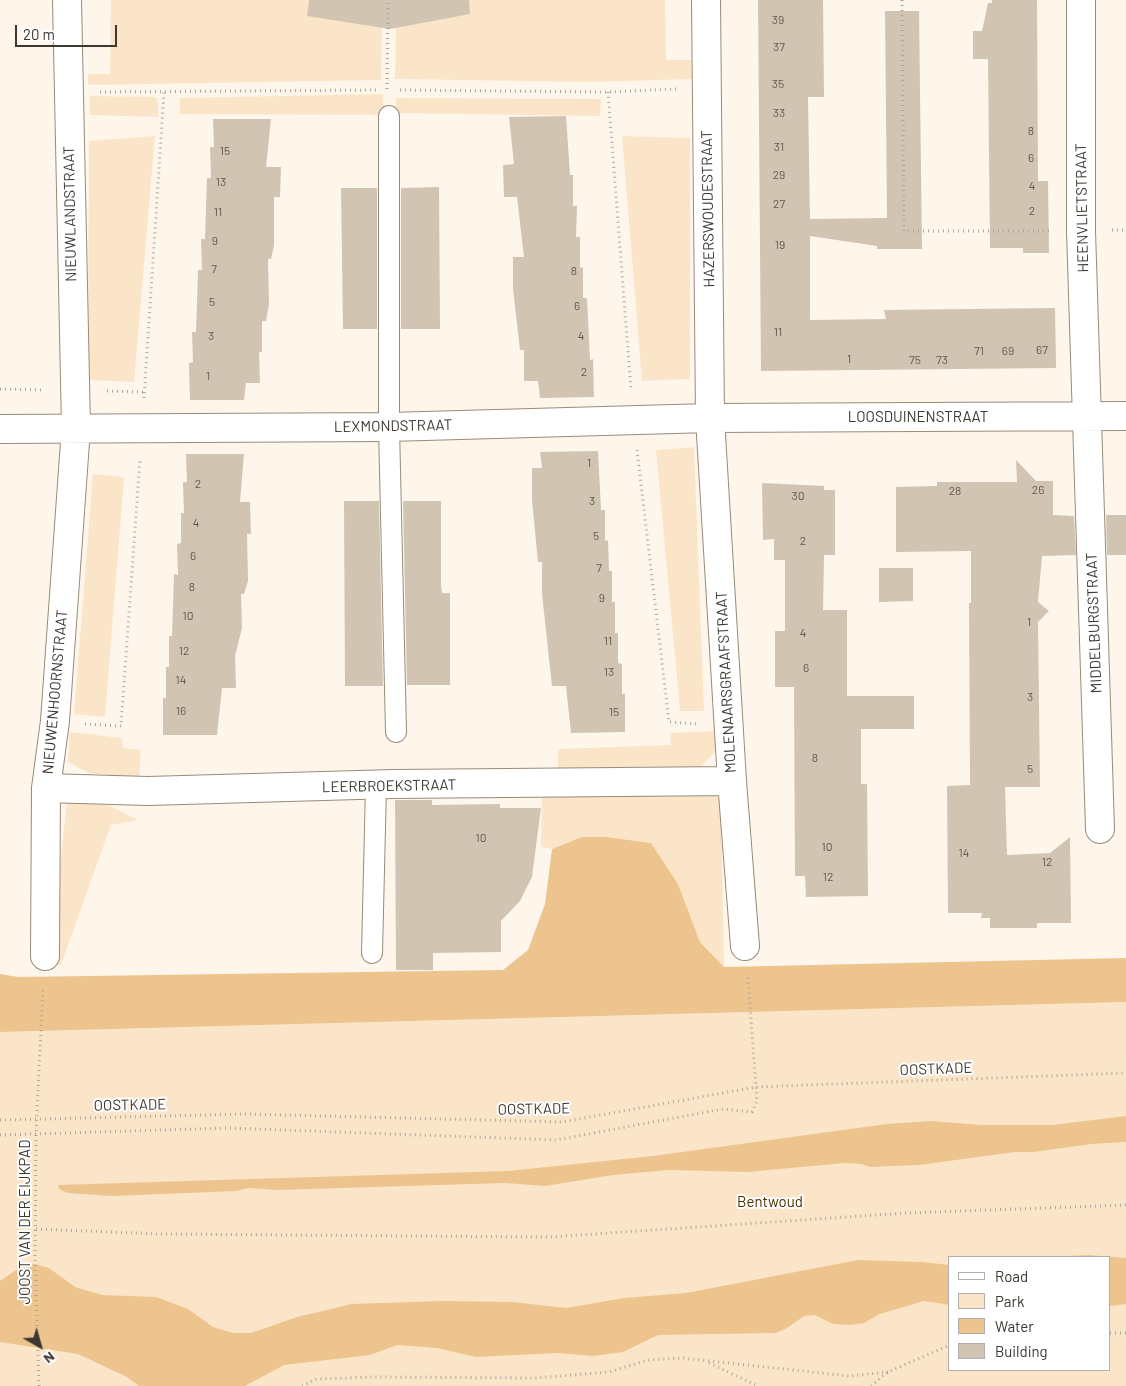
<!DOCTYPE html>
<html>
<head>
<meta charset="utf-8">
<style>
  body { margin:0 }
  #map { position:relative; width:1126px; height:1386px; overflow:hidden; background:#fef6eb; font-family:Barlow,sans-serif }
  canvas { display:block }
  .legend { position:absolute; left:948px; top:1256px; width:162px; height:115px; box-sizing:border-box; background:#fff; border:1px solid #b1afac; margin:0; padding:6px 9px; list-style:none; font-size:15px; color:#3c3730 }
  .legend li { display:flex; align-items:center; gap:10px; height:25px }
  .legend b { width:25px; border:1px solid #b1afac }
  .north { position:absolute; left:15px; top:1321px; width:50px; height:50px; -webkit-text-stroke:4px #fff; paint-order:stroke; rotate:142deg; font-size:14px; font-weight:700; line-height:20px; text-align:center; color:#3c3730 }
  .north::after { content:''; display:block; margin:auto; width:18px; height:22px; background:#3c3730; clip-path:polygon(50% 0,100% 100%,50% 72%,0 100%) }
  .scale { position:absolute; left:15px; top:25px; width:102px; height:22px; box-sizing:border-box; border:2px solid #3c3730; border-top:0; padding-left:6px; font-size:15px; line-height:18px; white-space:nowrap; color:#3c3730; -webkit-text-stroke:4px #fff; paint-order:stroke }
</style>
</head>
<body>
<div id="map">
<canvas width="1126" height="1386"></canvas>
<ul class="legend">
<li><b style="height:6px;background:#fff"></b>Road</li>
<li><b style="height:14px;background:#fbe5c8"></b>Park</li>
<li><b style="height:14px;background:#edc48e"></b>Water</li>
<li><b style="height:14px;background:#d1c4b2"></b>Building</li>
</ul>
<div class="north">N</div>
<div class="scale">20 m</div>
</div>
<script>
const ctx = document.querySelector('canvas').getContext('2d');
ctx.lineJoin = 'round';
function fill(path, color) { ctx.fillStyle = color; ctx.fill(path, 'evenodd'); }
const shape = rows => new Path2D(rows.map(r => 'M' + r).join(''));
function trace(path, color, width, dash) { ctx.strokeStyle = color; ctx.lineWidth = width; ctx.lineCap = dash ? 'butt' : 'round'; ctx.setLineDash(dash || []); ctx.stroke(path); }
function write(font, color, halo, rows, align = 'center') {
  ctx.font = font + ' Barlow,sans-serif'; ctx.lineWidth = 4; ctx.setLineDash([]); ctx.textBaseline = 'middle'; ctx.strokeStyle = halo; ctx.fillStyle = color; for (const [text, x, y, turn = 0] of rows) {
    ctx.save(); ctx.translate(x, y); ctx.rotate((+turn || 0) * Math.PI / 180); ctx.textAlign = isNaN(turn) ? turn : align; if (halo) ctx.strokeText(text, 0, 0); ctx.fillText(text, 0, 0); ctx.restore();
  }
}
fill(shape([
  [111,0,308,0,325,10,382,27,381,80,88,85,88,74,110,74],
  [468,0,665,0,666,60,691,60,692,79,590,82,395,79,396,28],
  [383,94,384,115,180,114,180,98],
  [90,96,155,97,158,103,158,117,90,115],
  [396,98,601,99,600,116,396,113],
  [155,136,134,382,88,380,89,141],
  [622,136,690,138,690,379,642,381],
  [694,447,704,711,680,711,656,450],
  [93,474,124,477,105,717,74,714],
  [715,731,716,751,697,770,558,771,558,749,671,745,670,733],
  [70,732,122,738,123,748,141,750,139,778,89,773,68,762],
  [715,795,721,803,724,967,700,942,678,884,651,843,607,837,582,837,552,849,541,847,542,796],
  [74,799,108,805,138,820,111,825,61,965,49,966,67,802],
  [1126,1002,1126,1386,0,1386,0,1032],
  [950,1257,1110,1257,1110,1370,950,1370]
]), '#fbe5c8');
fill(shape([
  [582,837,607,837,651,843,678,884,700,942,724,967,1126,958,1126,1002,0,1032,0,974,18,977,503,970,528,950,545,904,552,849],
  [1126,1116,1126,1142,1091,1144,1034,1152,1015,1152,919,1165,871,1167,861,1164,845,1163,747,1172,669,1170,613,1175,545,1186,505,1183,277,1190,248,1188,236,1191,112,1196,68,1193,59,1189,58,1185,508,1171,653,1156,887,1124,930,1121,982,1125,1052,1125],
  [1089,1255,1126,1258,1126,1304,1110,1306,1110,1257,1046,1257],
  [858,1260,922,1262,950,1265,950,1305,924,1301,880,1314,864,1323,850,1325,833,1324,815,1315,804,1316,787,1328,776,1333,658,1335,623,1352,593,1356,558,1353,476,1357,437,1348,397,1345,370,1355,284,1365,245,1386,139,1386,127,1377,78,1354,0,1342,0,1281,22,1266,35,1264,49,1268,75,1287,102,1295,156,1297,188,1309,213,1327,233,1333,251,1333,297,1317,352,1304,442,1301,513,1302,566,1308,624,1298,686,1293]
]), '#edc48e');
fill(shape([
  [309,0,469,0,470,14,390,29,307,16],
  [758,0,823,0,824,97,808,97,810,219,887,218,885,11,919,11,922,249,877,249,877,246,810,236,810,320,886,319,884,310,1055,308,1056,368,761,371],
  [992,0,1037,0,1038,181,1048,181,1049,253,1023,253,1023,248,990,248,988,59,973,59,973,31,982,31,988,3,992,3],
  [566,116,570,175,573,175,573,206,577,206,576,237,580,237,580,268,583,267,583,298,587,298,590,360,593,359,594,397,540,398,538,381,524,381,524,350,520,350,513,289,513,257,524,257,517,197,504,197,503,165,514,164,509,117],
  [213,119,271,119,266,167,281,167,280,197,274,197,274,245,271,259,268,259,269,304,266,321,262,321,262,352,259,352,260,383,246,383,244,400,190,400,189,363,193,362,192,332,196,332,198,270,202,270,201,239,205,239,207,178,211,178,210,147,214,147],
  [439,187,440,329,401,329,401,188],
  [341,188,377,188,377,329,343,329],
  [598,451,601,510,605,510,605,541,608,540,609,571,612,571,612,602,615,602,615,633,618,633,618,663,622,664,622,694,625,694,625,732,571,733,566,686,552,686,542,594,542,562,538,562,532,500,532,468,542,468,540,452],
  [186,454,244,454,240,502,250,502,251,534,247,534,248,581,244,594,241,594,242,628,235,656,236,688,222,688,217,735,163,735,163,698,166,698,166,667,169,667,169,636,172,636,174,574,178,575,177,544,181,543,181,513,184,513,183,482,187,482],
  [1016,460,1036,481,1053,481,1053,515,1074,516,1076,555,1042,556,1038,602,1049,611,1038,622,1040,787,1005,787,1007,855,1050,853,1070,837,1071,923,1037,923,1037,928,990,928,990,918,981,918,982,913,948,913,947,786,970,785,969,603,971,603,971,551,896,552,896,487,937,486,937,482,1017,482],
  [762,483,824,486,824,490,835,490,835,555,824,555,823,610,847,610,847,696,914,696,914,729,861,729,861,784,867,784,868,896,806,897,805,876,795,876,794,687,775,687,775,631,785,631,785,560,774,560,774,539,763,540],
  [344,501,379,501,383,686,345,686],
  [403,501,441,501,441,584,442,593,450,593,450,685,407,685],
  [1106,515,1126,515,1126,555,1107,555],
  [879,568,913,568,913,601,879,602],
  [395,800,432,800,432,805,500,804,500,808,541,808,532,877,520,901,501,921,501,952,433,953,433,970,396,970]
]), '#d1c4b2');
const service = shape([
  [389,116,389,427,396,732],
  [372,953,376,786]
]);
const minor = shape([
  [706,0,710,418,732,781,745,946],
  [1081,0,1081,231,1100,829],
  [0,429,389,427,710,418,1126,416],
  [46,788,148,791,393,784,732,781],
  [45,956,46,788,55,721,76,428,67,0]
]);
trace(service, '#988b7b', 22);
trace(minor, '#988b7b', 30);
trace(shape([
  [902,0,904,231,1050,231],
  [387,89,388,0],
  [400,90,608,92,676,89],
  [100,92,379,90],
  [608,92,631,390],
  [1112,230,1126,230],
  [0,389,44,390],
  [107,391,144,392],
  [144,398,164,92],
  [637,450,669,722,697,724],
  [85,724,121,726,140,459],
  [0,1120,246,1114,562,1122,756,1087,1126,1073],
  [0,1135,228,1128,556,1140,723,1109,752,1112,757,1101,756,1087,748,977],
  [36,1229,160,1234,549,1237,906,1213,1126,1205],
  [1110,1333,1126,1333],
  [709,1363,758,1386],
  [39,1386,35,1261,36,1133,43,987],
  [302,1386,317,1379,374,1377,535,1378,609,1372,648,1360,682,1358,849,1376,888,1372],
  [871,1386,888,1372,950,1345]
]), '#ada69d', 3, [1, 4]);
trace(service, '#fff', 20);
trace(minor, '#fff', 28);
write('12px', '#615a50', null, [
  ["39",778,20],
  ["37",779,47],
  ["35",778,84],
  ["33",779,113],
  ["8",1031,131],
  ["31",779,147],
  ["15",225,151],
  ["6",1031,158],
  ["29",779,175],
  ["13",221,182],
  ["4",1032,186],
  ["27",779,204],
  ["2",1032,211],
  ["11",218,212],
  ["9",215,241],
  ["19",780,245],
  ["7",214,269],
  ["8",574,271],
  ["5",212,302],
  ["6",577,306],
  ["11",778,332],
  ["3",211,336],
  ["4",581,336],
  ["67",1042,350],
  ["71",979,351],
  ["69",1008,351],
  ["1",849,359],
  ["75",915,360],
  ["73",942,360],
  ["2",584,372],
  ["1",208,376],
  ["1",589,463],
  ["2",198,484],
  ["26",1038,490],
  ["28",955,491],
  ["30",798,496],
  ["3",592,501],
  ["4",196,523],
  ["5",596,536],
  ["2",803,541],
  ["6",193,556],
  ["7",599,568],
  ["8",192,587],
  ["9",602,598],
  ["10",188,616],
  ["1",1029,622],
  ["4",803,633],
  ["11",608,641],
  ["12",184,651],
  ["6",806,668],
  ["13",609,672],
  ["14",181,680],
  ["3",1030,697],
  ["16",181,711],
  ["15",614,712],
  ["8",815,758],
  ["5",1030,769],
  ["10",481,838],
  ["10",827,847],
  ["14",964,853],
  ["12",1047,862],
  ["12",828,877]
]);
write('15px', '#3c3730', '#fff', [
  ["HEENVLIETSTRAAT",1082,208,-91],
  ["HAZERSWOUDESTRAAT",708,209,-91],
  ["NIEUWLANDSTRAAT",70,214,-91],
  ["LOOSDUINENSTRAAT",918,417],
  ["LEXMONDSTRAAT",393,426,-1],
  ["MIDDELBURGSTRAAT",1094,623,-92],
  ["MOLENAARSGRAAFSTRAAT",726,682,-93],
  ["NIEUWENHOORNSTRAAT",55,692,-85],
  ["LEERBROEKSTRAAT",389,786,-1],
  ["OOSTKADE",936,1069,-2],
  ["OOSTKADE",130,1105,-1],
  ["OOSTKADE",534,1109,-1],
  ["JOOST VAN DER EIJKPAD",25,1222,-90]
]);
write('15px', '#4a2f01', '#fff', [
  ["Bentwoud",770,1202]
]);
</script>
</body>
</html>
